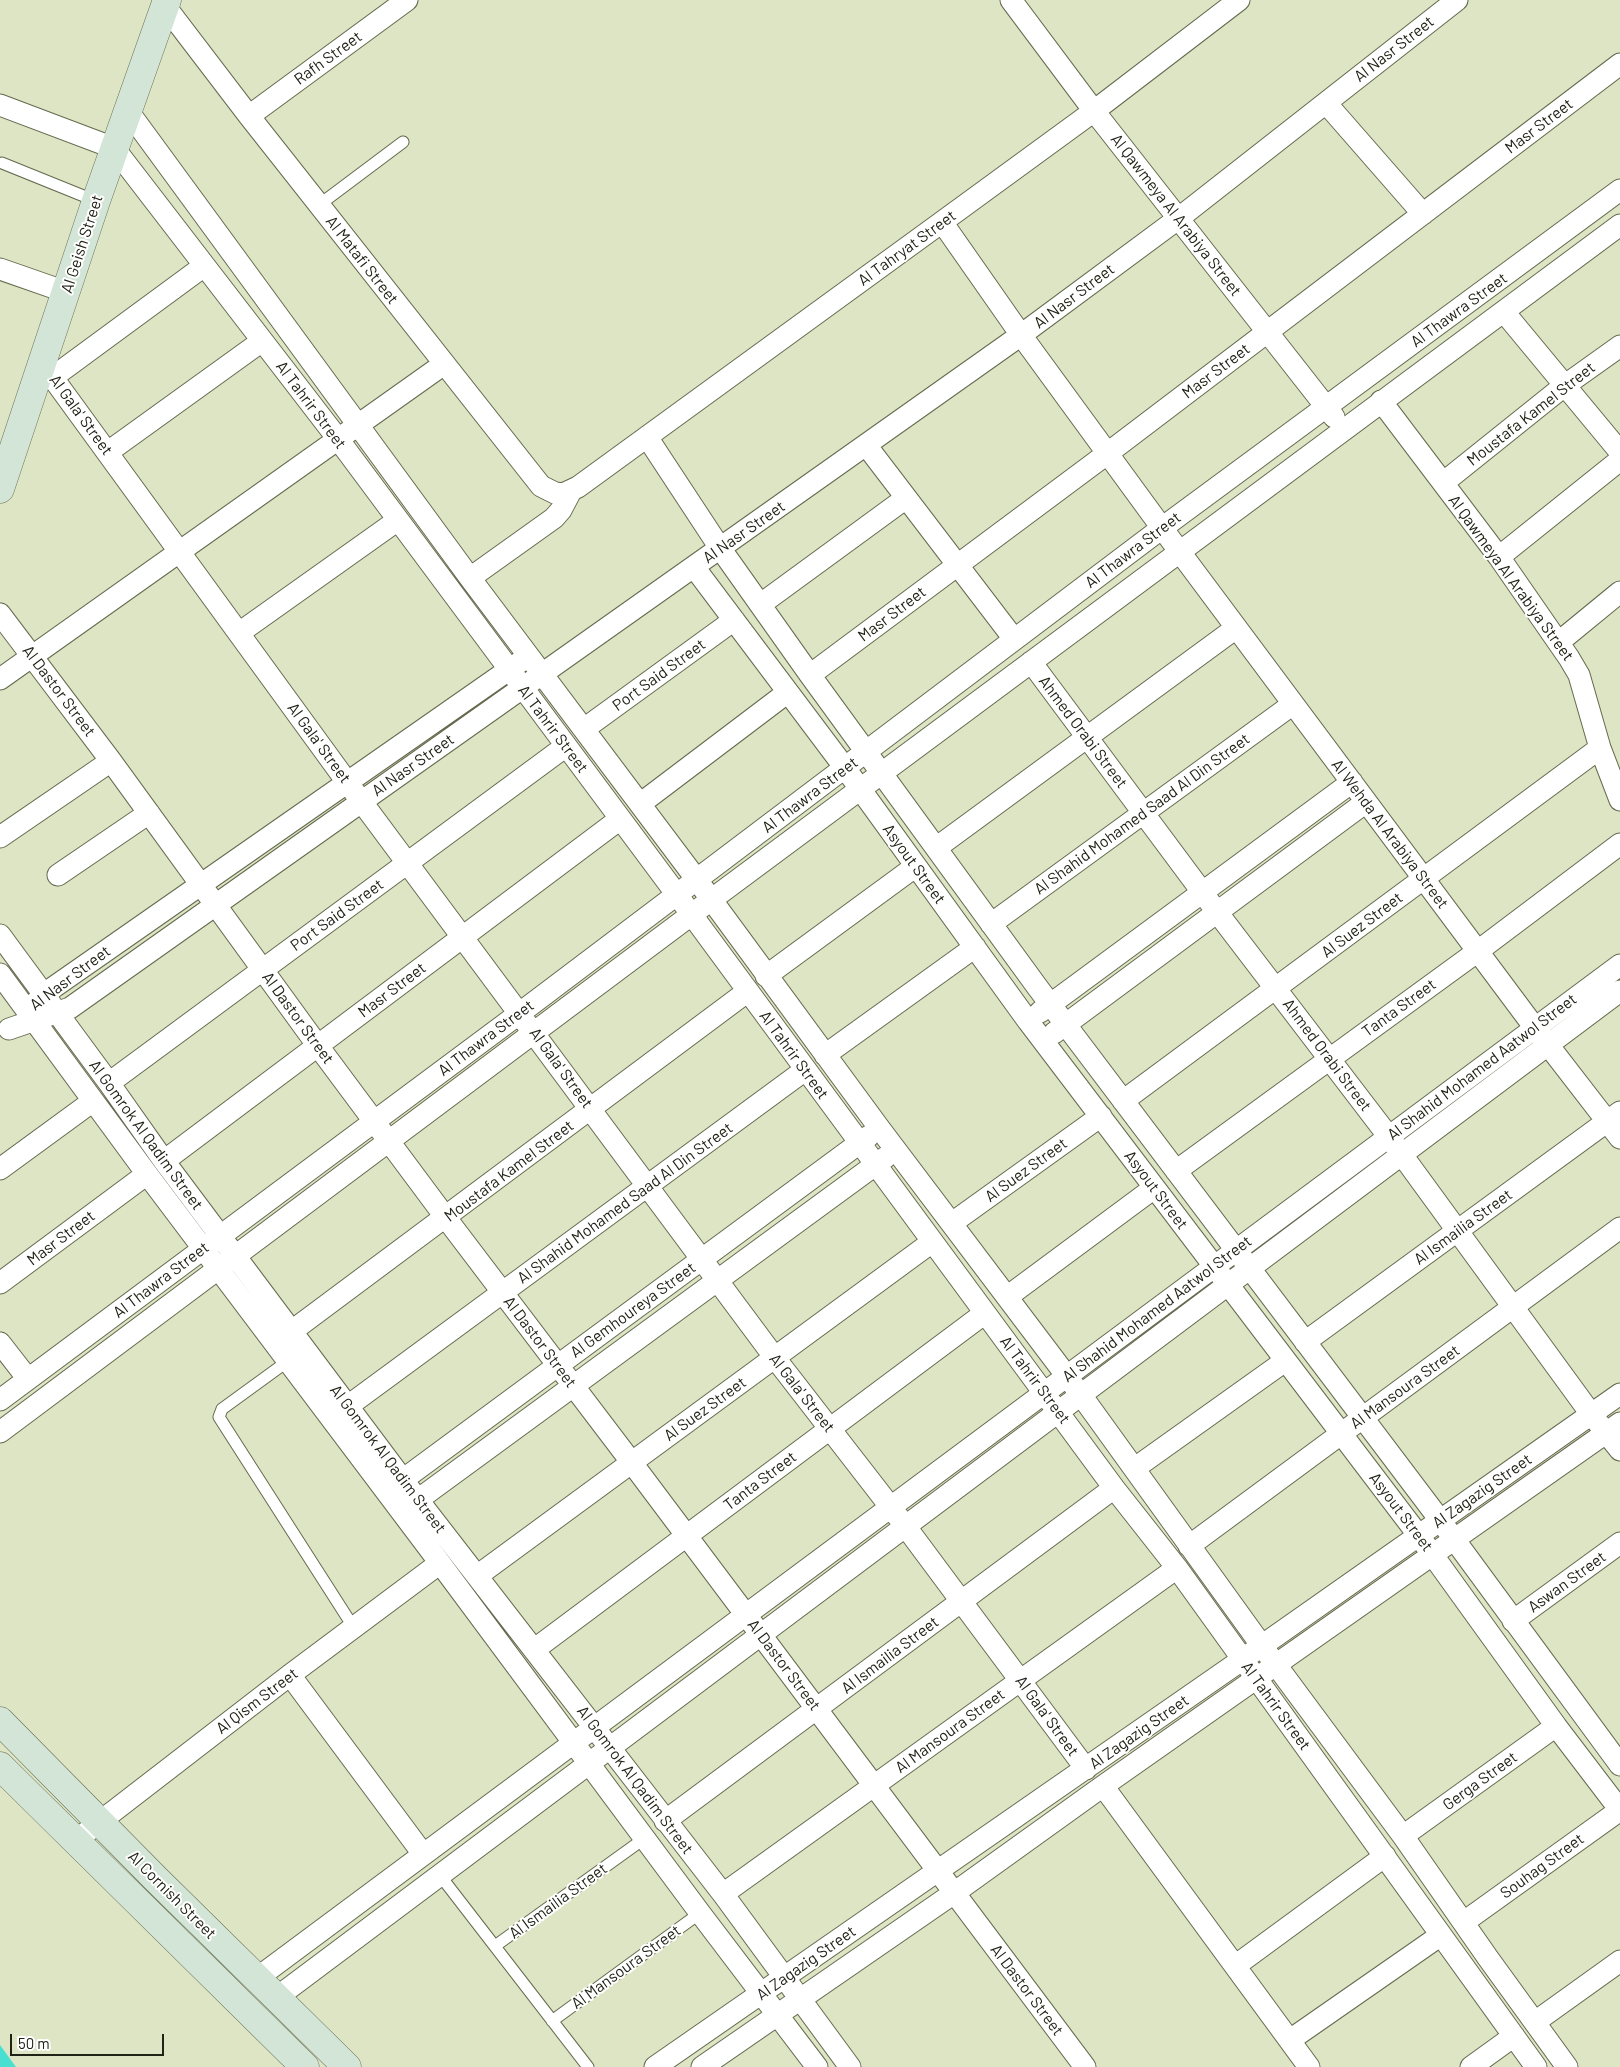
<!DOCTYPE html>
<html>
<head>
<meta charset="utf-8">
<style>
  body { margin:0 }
  #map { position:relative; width:1620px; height:2067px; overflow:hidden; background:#dde5c5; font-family:Barlow,sans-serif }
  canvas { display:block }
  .scale { position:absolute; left:10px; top:2034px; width:154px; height:22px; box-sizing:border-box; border:2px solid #202216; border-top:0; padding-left:6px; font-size:15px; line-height:18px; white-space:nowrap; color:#202216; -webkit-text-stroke:4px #fff; paint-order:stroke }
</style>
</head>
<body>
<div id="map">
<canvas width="1620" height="2067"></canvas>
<div class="scale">50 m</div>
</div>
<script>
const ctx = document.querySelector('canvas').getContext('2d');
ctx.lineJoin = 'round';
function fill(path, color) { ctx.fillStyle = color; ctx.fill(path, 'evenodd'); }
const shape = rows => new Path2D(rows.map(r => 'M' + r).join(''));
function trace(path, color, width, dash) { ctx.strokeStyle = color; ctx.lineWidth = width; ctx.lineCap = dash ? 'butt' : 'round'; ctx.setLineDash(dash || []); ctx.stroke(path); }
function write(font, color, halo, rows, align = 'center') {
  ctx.font = font + ' Barlow,sans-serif'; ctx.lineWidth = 4; ctx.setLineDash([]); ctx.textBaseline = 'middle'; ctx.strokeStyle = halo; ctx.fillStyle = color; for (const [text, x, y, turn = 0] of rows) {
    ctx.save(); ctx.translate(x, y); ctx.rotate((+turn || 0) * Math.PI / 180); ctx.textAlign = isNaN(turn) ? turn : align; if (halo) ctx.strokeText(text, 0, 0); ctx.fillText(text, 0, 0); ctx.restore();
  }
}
fill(shape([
  [0,2045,16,2067,0,2067]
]), '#48dfd0');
const lane = shape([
  [2,163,96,201],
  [319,205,403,142],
  [288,1361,222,1409,219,1417,354,1628],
  [439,1874,588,2067],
  [495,1946,645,1838],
  [552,2021,700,1913]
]);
const street = shape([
  [1011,0,1094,111,1334,417],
  [165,6,249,116,541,486,555,493,563,494,578,487,942,222,1094,111,1239,0],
  [1326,103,1423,214],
  [0,105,114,148,338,439,692,915,1114,1488,1177,1568,1536,2067],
  [128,111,470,578,697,880,880,1129,1081,1395,1262,1646,1403,1836,1488,1958,1567,2067],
  [249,116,407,0],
  [942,222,1021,335,1162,528,1535,1028,1620,1138],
  [0,269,66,292],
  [1504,312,1620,452],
  [42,363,347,782,775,1358,906,1527,1086,1769],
  [53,377,204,266],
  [1381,401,1499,557,1569,658,1579,675,1600,748,1620,800],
  [647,437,720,548,810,675,1038,988,1440,1520,1620,1765],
  [866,445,1014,639],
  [108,452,262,341],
  [1443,483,1564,386,1620,346],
  [1499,557,1620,460],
  [694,567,845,768,1028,1021,1419,1536,1556,1726,1620,1810],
  [470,578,554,518,561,510,571,491],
  [761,604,906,498],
  [0,614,111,761,318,1046,446,1218,632,1463,1085,2067],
  [239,633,398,520],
  [1559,642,1620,592],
  [1031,662,1217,912,1389,1137,1591,1414,1620,1450],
  [810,675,1108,453,1620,64],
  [0,679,444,364],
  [584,729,734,620],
  [640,804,788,692],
  [0,837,111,761],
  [936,848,1236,628],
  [58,875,149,813],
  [991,924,1293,704],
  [0,935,109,1083,164,1161,418,1500,723,1894,850,2067],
  [0,974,147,1174,440,1563,700,1913,817,2067],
  [766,976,916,866],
  [34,1004,54,987,520,662],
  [1040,1012,1352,782],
  [9,1029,70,1008,1021,335,1179,218,1457,0],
  [1054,1033,1366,802],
  [825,1055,975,947],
  [109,1083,566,746],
  [1123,1101,1600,748],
  [164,1161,620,819],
  [0,1169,93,1101],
  [1176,1171,1478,951,1620,844],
  [952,1223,1101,1116],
  [0,1283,147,1174],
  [1007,1297,1154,1188],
  [292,1331,748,991],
  [1305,1342,1620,1112],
  [0,1343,28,1379],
  [0,1400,520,1013,1162,528,1620,190],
  [348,1406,805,1070],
  [0,1432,719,894,1620,225],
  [1135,1468,1285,1361],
  [393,1487,869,1136],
  [408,1507,886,1157],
  [1189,1546,1620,1228],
  [477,1576,932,1242],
  [1513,1621,1620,1543],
  [535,1649,985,1313],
  [290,1675,423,1854],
  [1103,1786,1309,2067],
  [665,1821,1114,1488],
  [1403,1836,1556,1726],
  [75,1841,290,1675,440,1563],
  [723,1894,1177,1568],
  [1464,1922,1620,1810],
  [1235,1966,1385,1856],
  [256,1979,1620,965],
  [276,1998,1620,991],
  [1535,2022,1620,1961],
  [1290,2040,1441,1935],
  [655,2067,1243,1659,1620,1394],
  [702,2067,954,1893,1103,1786,1620,1423],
  [1471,2067,1514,2036]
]);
const secondary = shape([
  [0,489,96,201,167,0],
  [0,1721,155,1878,347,2067],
  [0,1766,305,2067]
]);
trace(lane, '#646a4e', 13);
trace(street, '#646a4e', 23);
trace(secondary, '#646a4e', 29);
trace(lane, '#fff', 11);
trace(street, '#fff', 21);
trace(secondary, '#d2e5d7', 28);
write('16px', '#202216', '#fff', [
  ["Al Nasr Street",1394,49,-38],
  ["Rafh Street",328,58,-36],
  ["Masr Street",1539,126,-37],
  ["Al Qawmeya Al Arabiya Street",1176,215,52],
  ["Al Geish Street",82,244,-72],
  ["Al Tahryat Street",907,248,-36],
  ["Al Matafi Street",362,260,52],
  ["Al Nasr Street",1074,296,-37],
  ["Al Thawra Street",1459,310,-36],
  ["Masr Street",1216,371,-37],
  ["Al Tahrir Street",311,405,53],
  ["Moustafa Kamel Street",1531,414,-38],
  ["Al Gala' Street",81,415,54],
  ["Al Nasr Street",744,532,-35],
  ["Al Thawra Street",1133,550,-37],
  ["Al Qawmeya Al Arabiya Street",1511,578,54],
  ["Masr Street",892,614,-37],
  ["Port Said Street",659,675,-36],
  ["Al Dastor Street",59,691,53],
  ["Al Tahrir Street",553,729,53],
  ["Ahmed Orabi Street",1083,732,53],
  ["Al Gala' Street",319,743,54],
  ["Al Nasr Street",413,765,-35],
  ["Al Thawra Street",810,795,-37],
  ["Al Shahid Mohamed Saad Al Din Street",1142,814,-36],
  ["Al Wehda Al Arabiya Street",1390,834,53],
  ["Asyout Street",914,864,54],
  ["Port Said Street",337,915,-36],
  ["Al Suez Street",1362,925,-37],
  ["Al Nasr Street",70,978,-37],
  ["Masr Street",392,990,-37],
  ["Tanta Street",1399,1008,-36],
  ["Al Dastor Street",298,1018,54],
  ["Al Thawra Street",486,1038,-37],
  ["Al Tahrir Street",794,1055,54],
  ["Ahmed Orabi Street",1327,1055,53],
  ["Al Shahid Mohamed Aatwol Street",1482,1067,-37],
  ["Al Gala' Street",561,1068,54],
  ["Al Gomrok Al Qadim Street",146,1135,54],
  ["Al Suez Street",1026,1170,-36],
  ["Moustafa Kamel Street",509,1171,-37],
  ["Asyout Street",1156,1190,53],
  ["Al Shahid Mohamed Saad Al Din Street",625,1203,-36],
  ["Al Ismailia Street",1463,1227,-36],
  ["Masr Street",61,1238,-37],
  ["Al Thawra Street",161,1280,-37],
  ["Al Shahid Mohamed Aatwol Street",1157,1309,-37],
  ["Al Gemhoureya Street",633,1310,-36],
  ["Al Dastor Street",540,1342,53],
  ["Al Tahrir Street",1035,1380,53],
  ["Al Mansoura Street",1405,1387,-36],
  ["Al Gala' Street",802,1393,52],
  ["Al Suez Street",705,1409,-36],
  ["Al Gomrok Al Qadim Street",388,1459,53],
  ["Tanta Street",760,1481,-37],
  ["Al Zagazig Street",1482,1491,-35],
  ["Asyout Street",1401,1512,53],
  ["Aswan Street",1567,1582,-36],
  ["Al Ismailia Street",890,1655,-37],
  ["Al Dastor Street",784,1665,53],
  ["Al Qism Street",257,1701,-37],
  ["Al Tahrir Street",1276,1706,54],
  ["Al Gala' Street",1047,1716,54],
  ["Al Mansoura Street",950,1731,-36],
  ["Al Zagazig Street",1139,1732,-35],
  ["Al Gomrok Al Qadim Street",635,1780,53],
  ["Gerga Street",1480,1781,-36],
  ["Souhag Street",1542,1866,-36],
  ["Al Cornish Street",172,1895,45],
  ["Al Ismailia Street",558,1901,-36],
  ["Al Zagazig Street",806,1963,-35],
  ["Al Mansoura Street",626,1967,-36],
  ["Al Dastor Street",1027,1990,53]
]);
</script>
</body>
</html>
